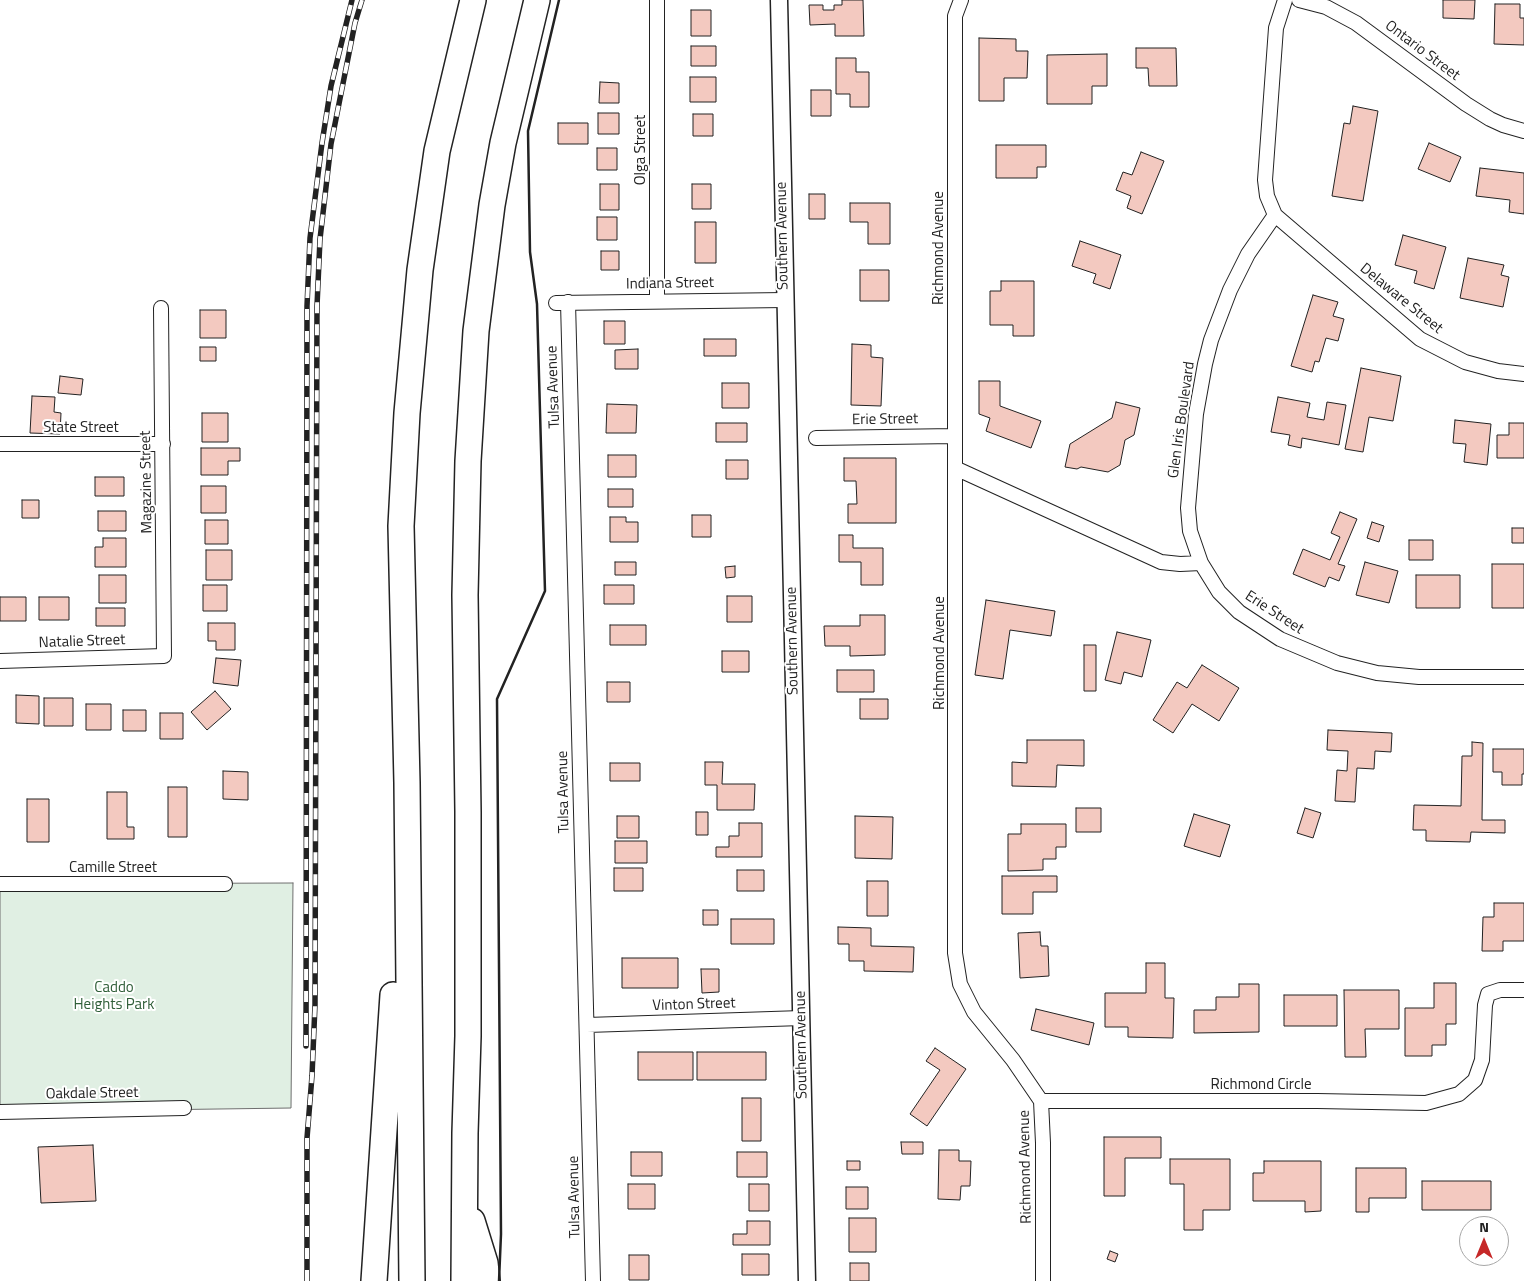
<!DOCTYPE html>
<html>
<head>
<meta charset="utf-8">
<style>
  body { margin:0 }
  #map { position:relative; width:1524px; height:1281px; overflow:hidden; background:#fff; font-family:"Titillium Web",sans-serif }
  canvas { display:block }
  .north { position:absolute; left:1459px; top:1216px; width:50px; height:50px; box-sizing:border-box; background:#fff; border:1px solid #a7a7a7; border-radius:50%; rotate:0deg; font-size:14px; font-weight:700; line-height:20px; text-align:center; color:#222 }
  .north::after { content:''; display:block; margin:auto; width:18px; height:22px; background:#c62828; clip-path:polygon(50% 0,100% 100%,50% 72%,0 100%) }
</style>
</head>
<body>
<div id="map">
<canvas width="1524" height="1281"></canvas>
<div class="north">N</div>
</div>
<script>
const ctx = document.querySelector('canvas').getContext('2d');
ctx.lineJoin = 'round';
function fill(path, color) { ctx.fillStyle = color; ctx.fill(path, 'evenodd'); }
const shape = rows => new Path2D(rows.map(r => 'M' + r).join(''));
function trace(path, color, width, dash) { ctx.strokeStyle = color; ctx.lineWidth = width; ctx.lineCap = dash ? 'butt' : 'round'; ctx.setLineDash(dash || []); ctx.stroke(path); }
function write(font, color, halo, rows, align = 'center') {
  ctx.font = font + ' "Titillium Web",sans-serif'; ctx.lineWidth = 4; ctx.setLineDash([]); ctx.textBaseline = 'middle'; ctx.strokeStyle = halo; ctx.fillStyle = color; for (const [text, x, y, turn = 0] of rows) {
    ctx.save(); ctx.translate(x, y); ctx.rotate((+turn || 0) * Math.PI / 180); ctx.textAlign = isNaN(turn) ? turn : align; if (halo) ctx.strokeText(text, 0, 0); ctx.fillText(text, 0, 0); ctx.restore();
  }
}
const green = shape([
  [293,883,291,1108,0,1112,0,884,293,883]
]);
fill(green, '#e0efe3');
trace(green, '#6f6f6f', 1);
const building = shape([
  [842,0,863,0,864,36,835,36,835,24,810,25,809,5,823,5,823,10,834,10,834,5,842,5,842,0],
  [1443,0,1475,0,1474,19,1443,18,1443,0],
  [1495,4,1520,4,1520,18,1524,18,1524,45,1494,44,1495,4],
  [691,10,711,10,711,36,691,36,691,10],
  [979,38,1016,39,1016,51,1028,51,1027,78,1004,78,1004,101,979,101,979,38],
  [691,46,716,46,716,66,691,66,691,46],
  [1136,48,1176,48,1177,86,1149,86,1148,68,1136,68,1136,48],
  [1107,54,1107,86,1092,86,1092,104,1047,104,1047,55,1107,54],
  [836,58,856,58,856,72,869,72,869,107,850,107,850,94,836,94,836,58],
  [690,77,716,77,716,102,690,102,690,77],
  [600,82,619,83,619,103,599,103,600,82],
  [811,90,831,90,831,116,811,116,811,90],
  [1353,106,1378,111,1363,201,1332,196,1344,123,1350,124,1353,106],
  [598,113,619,113,619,134,598,134,598,113],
  [693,114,713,114,713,136,693,136,693,114],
  [558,123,588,123,588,144,558,144,558,123],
  [1429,143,1461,157,1450,182,1418,169,1429,143],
  [996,145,1046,145,1046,167,1037,167,1037,178,996,178,996,145],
  [597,148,617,148,617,170,597,170,597,148],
  [1141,152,1164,161,1142,214,1127,208,1131,196,1116,190,1123,172,1132,175,1141,152],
  [1480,168,1524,173,1524,214,1509,212,1510,200,1476,196,1480,168],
  [600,184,619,184,619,210,600,210,600,184],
  [692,184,711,184,711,209,692,209,692,184],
  [809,194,825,194,825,219,809,219,809,194],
  [850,203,890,203,890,244,868,244,868,222,850,222,850,203],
  [597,217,617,217,617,240,597,240,597,217],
  [695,222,716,222,716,263,695,263,695,222],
  [1403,235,1446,247,1434,289,1414,283,1417,271,1395,265,1403,235],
  [1080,241,1121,255,1110,289,1093,283,1096,274,1072,266,1080,241],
  [601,251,619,251,619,270,601,270,601,251],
  [1468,258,1504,265,1501,275,1509,277,1503,307,1460,298,1468,258],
  [860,270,889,270,889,301,860,301,860,270],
  [1001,281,1034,281,1034,336,1013,336,1013,325,990,325,990,291,1001,291,1001,281],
  [1313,295,1338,302,1333,316,1344,319,1338,341,1326,338,1319,362,1315,361,1312,372,1291,366,1313,295],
  [200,310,226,310,226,338,200,338,200,310],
  [604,321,625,321,625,344,604,344,604,321],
  [704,339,736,339,736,356,704,356,704,339],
  [852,344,871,345,871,357,883,358,881,406,851,405,852,344],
  [200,347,216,347,216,361,200,361,200,347],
  [638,349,638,369,615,369,615,350,638,349],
  [1361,368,1401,376,1393,421,1369,417,1363,452,1345,449,1361,368],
  [60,376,83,379,81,395,58,393,60,376],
  [979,381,1000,381,1000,406,1041,421,1031,448,986,431,990,418,979,414,979,381],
  [722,383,749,383,749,408,722,408,722,383],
  [32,396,55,397,54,412,61,413,60,434,30,433,32,396],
  [1278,397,1310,403,1307,417,1324,420,1327,402,1346,405,1339,445,1302,438,1301,448,1288,445,1290,435,1271,432,1278,397],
  [1116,402,1140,408,1134,435,1125,440,1120,465,1108,472,1081,467,1077,469,1065,467,1070,444,1112,418,1116,402],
  [607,404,637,405,636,433,606,433,607,404],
  [202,413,228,413,228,442,202,442,202,413],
  [1455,420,1491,424,1487,465,1464,462,1466,444,1453,443,1455,420],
  [716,423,747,423,747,442,716,442,716,423],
  [1509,423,1524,423,1524,458,1497,458,1497,435,1509,435,1509,423],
  [201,448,240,448,240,461,228,461,228,475,201,475,201,448],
  [608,455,636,455,636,477,608,477,608,455],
  [844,458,896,458,896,523,848,523,848,504,857,504,856,481,844,481,844,458],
  [726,460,748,460,748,479,726,479,726,460],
  [95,477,124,477,124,496,95,496,95,477],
  [201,486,226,486,226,513,201,513,201,486],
  [608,489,633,489,633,507,608,507,608,489],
  [22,500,39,500,39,518,22,518,22,500],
  [98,511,126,511,126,531,98,531,98,511],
  [1340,512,1357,519,1338,564,1345,566,1339,581,1329,577,1325,587,1293,574,1303,549,1330,560,1340,537,1331,533,1340,512],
  [692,515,711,515,711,537,692,537,692,515],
  [610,517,626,517,626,522,638,522,638,542,610,542,610,517],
  [205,520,228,520,228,544,205,544,205,520],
  [1372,522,1384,526,1379,542,1367,538,1372,522],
  [1512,528,1524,528,1524,543,1512,543,1512,528],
  [839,535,853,535,853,548,883,548,883,585,861,585,861,562,839,562,839,535],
  [103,538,126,538,126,567,95,567,95,547,103,547,103,538],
  [1409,540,1433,540,1433,560,1409,560,1409,540],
  [206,550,232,550,232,580,206,580,206,550],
  [615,562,636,562,636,575,615,575,615,562],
  [1365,562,1398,571,1389,603,1356,595,1365,562],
  [1492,564,1524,564,1524,608,1492,608,1492,564],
  [735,566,735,577,726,578,725,567,735,566],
  [99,575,126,575,126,603,99,603,99,575],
  [1416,575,1460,575,1460,608,1416,608,1416,575],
  [203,585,227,585,227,611,203,611,203,585],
  [604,585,634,585,634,604,604,604,604,585],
  [727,596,752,596,752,622,727,622,727,596],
  [0,597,26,597,26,621,0,621,0,597],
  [39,597,69,597,69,620,39,620,39,597],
  [986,600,1055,611,1051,636,1010,630,1003,679,975,675,986,600],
  [96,608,125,608,125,626,96,626,96,608],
  [860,615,885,615,885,655,850,656,850,646,825,646,824,626,860,626,860,615],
  [208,623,235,623,235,650,216,650,216,641,208,641,208,623],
  [610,625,646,625,646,645,610,645,610,625],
  [1117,632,1151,640,1142,677,1124,672,1121,684,1105,680,1117,632],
  [1084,645,1096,645,1096,691,1084,691,1084,645],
  [722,651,749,651,749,672,722,672,722,651],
  [216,658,241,660,238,686,213,683,216,658],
  [1202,665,1239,688,1219,721,1192,704,1173,733,1153,720,1177,682,1187,688,1202,665],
  [837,670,874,670,874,692,837,692,837,670],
  [607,682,630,682,630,702,607,702,607,682],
  [215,691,231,709,207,730,191,712,215,691],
  [16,695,39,696,39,724,16,723,16,695],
  [44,698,73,698,73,726,44,726,44,698],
  [860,699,888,699,888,719,860,719,860,699],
  [86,704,111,704,111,730,86,730,86,704],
  [123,710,146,710,146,731,123,731,123,710],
  [160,713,183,713,183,739,160,739,160,713],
  [1328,730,1392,733,1391,752,1375,751,1374,769,1357,768,1355,802,1335,801,1337,770,1347,771,1348,751,1327,750,1328,730],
  [1027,740,1084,740,1084,766,1057,765,1056,787,1012,786,1012,762,1027,763,1027,740],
  [1472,742,1483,743,1482,820,1505,820,1505,833,1471,832,1470,842,1426,841,1426,830,1413,830,1414,805,1461,806,1462,756,1472,756,1472,742],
  [1493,749,1524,749,1524,774,1522,774,1522,785,1502,785,1502,772,1493,772,1493,749],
  [705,762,723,762,722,784,755,784,754,810,717,810,717,785,705,785,705,762],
  [610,763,640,763,640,781,610,781,610,763],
  [223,771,248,772,248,800,223,799,223,771],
  [168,787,187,787,187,837,168,837,168,787],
  [107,792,127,792,127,827,134,827,134,839,107,839,107,792],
  [27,799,49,799,49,842,27,842,27,799],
  [1076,808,1101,808,1101,832,1076,832,1076,808],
  [1305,808,1321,813,1313,838,1297,833,1305,808],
  [696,812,708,812,708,835,696,835,696,812],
  [1194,814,1230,825,1220,857,1184,846,1194,814],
  [617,816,639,816,639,838,617,838,617,816],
  [855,816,893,817,892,859,855,858,855,816],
  [739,823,762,823,762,857,716,857,716,847,729,847,729,836,739,836,739,823],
  [1021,824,1066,824,1066,847,1056,847,1056,859,1043,859,1043,870,1008,871,1008,834,1021,834,1021,824],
  [615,841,647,841,647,863,615,863,615,841],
  [614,868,643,868,643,891,614,891,614,868],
  [737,870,764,870,764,891,737,891,737,870],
  [1002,876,1057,876,1057,892,1033,892,1033,914,1002,914,1002,876],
  [867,881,888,881,888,916,867,916,867,881],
  [1494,903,1524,903,1524,941,1503,941,1503,951,1482,951,1483,917,1494,917,1494,903],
  [703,910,718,910,718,925,703,925,703,910],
  [731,919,774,919,774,944,731,944,731,919],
  [838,927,871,928,871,946,914,947,913,972,864,971,864,961,849,961,849,944,838,944,838,927],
  [1040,932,1041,946,1048,946,1049,976,1020,978,1018,933,1040,932],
  [622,958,678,958,678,988,622,988,622,958],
  [1146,963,1165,963,1165,998,1174,998,1173,1038,1128,1037,1128,1027,1105,1027,1105,993,1146,993,1146,963],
  [701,969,719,969,719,992,702,993,701,969],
  [1434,983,1456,983,1456,1024,1446,1024,1446,1045,1432,1045,1432,1056,1405,1056,1405,1008,1434,1008,1434,983],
  [1239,984,1259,984,1259,1032,1194,1033,1194,1010,1216,1010,1216,997,1239,997,1239,984],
  [1344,990,1399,990,1399,1029,1365,1029,1366,1057,1345,1057,1344,990],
  [1284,995,1337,995,1337,1026,1284,1026,1284,995],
  [1036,1009,1094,1023,1089,1045,1031,1030,1036,1009],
  [935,1048,966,1069,927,1126,910,1114,940,1070,926,1061,935,1048],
  [638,1052,693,1052,693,1080,638,1080,638,1052],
  [697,1052,766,1052,766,1080,697,1080,697,1052],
  [742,1098,761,1098,761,1141,742,1141,742,1098],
  [1104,1137,1161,1137,1161,1158,1125,1158,1125,1196,1104,1196,1104,1137],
  [901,1142,923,1142,923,1154,902,1154,901,1142],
  [93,1145,96,1201,41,1203,38,1147,93,1145],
  [939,1150,959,1150,959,1161,971,1161,970,1186,961,1186,960,1200,938,1199,939,1150],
  [631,1152,662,1152,662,1176,631,1176,631,1152],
  [737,1152,767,1152,767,1177,737,1177,737,1152],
  [1170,1159,1230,1159,1230,1210,1203,1210,1203,1230,1184,1230,1184,1184,1170,1184,1170,1159],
  [847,1161,860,1161,860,1170,847,1170,847,1161],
  [1264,1161,1321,1161,1321,1211,1305,1212,1305,1201,1253,1201,1253,1173,1264,1173,1264,1161],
  [1356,1168,1406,1168,1406,1198,1369,1198,1369,1212,1356,1212,1356,1168],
  [1422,1181,1491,1181,1491,1210,1422,1210,1422,1181],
  [628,1184,655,1184,655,1209,628,1209,628,1184],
  [749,1184,769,1184,769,1211,749,1211,749,1184],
  [846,1187,868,1187,868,1209,846,1209,846,1187],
  [849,1218,876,1218,876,1252,849,1252,849,1218],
  [747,1221,770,1221,770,1245,733,1245,733,1234,747,1234,747,1221],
  [1110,1251,1118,1254,1115,1262,1107,1259,1110,1251],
  [742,1254,769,1254,769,1275,742,1275,742,1254],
  [629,1255,649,1255,649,1280,629,1280,629,1255],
  [850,1263,869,1263,869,1281,850,1281,850,1263]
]);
fill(building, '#f3c9c0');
trace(building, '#222', 1);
const minor = shape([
  [657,0,657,300],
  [961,0,955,16,955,953,960,984,974,1012,1013,1060,1041,1101,1043,1143,1043,1281],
  [1285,0,1276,28,1265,180,1267,196,1275,215,1420,339,1465,362,1498,371,1524,374],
  [1299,0,1326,7,1356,23,1466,104,1490,119,1503,125,1524,131],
  [1275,215,1248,254,1230,290,1211,340,1205,364,1196,414,1188,508,1190,531,1201,563,1219,592,1239,612,1280,639,1337,663,1377,673,1419,677,1524,677],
  [568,302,593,1281],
  [556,303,785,300],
  [816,438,955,436],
  [0,444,163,444],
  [955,468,1161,562,1180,564,1201,563],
  [0,661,164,656,161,308],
  [0,884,225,884],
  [587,1025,802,1018],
  [1041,1101,1317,1101,1426,1103,1459,1094,1475,1080,1482,1060,1485,1005,1488,994,1500,990,1524,990],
  [0,1112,184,1108]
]);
const tertiary = shape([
  [779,0,807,1281]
]);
const motorway = shape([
  [472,1221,485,1263,487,1281],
  [374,1281,393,995],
  [412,1281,407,783,401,526,407,413,420,270,437,151,473,0],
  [464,1281,465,1133,468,1036,468,812,465,595,468,461,476,331,492,205,503,143,537,0]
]);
trace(minor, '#222', 16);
trace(tertiary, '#222', 19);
trace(motorway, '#222', 28);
trace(minor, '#fff', 14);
trace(tertiary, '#fff', 16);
trace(motorway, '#fff', 25);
const rail = shape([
  [306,1046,307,306,310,238,322,143,331,86,352,0],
  [307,1281,307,1138,312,1076,315,1005,317,306,320,239,331,144,355,23,362,0]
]);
trace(rail, '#222', 5.5);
trace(rail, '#fff', 4, [11]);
trace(shape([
  [499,1281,501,1234,497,699,545,591,537,304,530,252,528,131,559,0]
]), '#222', 2.5);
write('15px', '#222', '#fff', [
  ["Ontario Street",1422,51,37],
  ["Olga Street",641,150,-90],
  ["Southern Avenue",783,236,-91],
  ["Richmond Avenue",939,248,-90],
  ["Indiana Street",670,284,-1],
  ["Delaware Street",1401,299,39],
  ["Tulsa Avenue",554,387,-92],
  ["Erie Street",885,420,-1],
  ["Glen Iris Boulevard",1182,420,-82],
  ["State Street",81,428],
  ["Magazine Street",147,482,-91],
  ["Erie Street",1274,613,33],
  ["Southern Avenue",793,641,-91],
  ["Natalie Street",82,642,-2],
  ["Richmond Avenue",940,653,-90],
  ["Tulsa Avenue",564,792,-91],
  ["Camille Street",113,868],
  ["Vinton Street",694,1005,-2],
  ["Southern Avenue",802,1045,-91],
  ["Richmond Circle",1261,1085],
  ["Oakdale Street",92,1094,-1],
  ["Richmond Avenue",1026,1167,-91],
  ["Tulsa Avenue",575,1197,-91]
]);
write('15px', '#2f5e38', '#fff', [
  ["Caddo",114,988],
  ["Heights Park",114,1005]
]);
</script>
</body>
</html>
